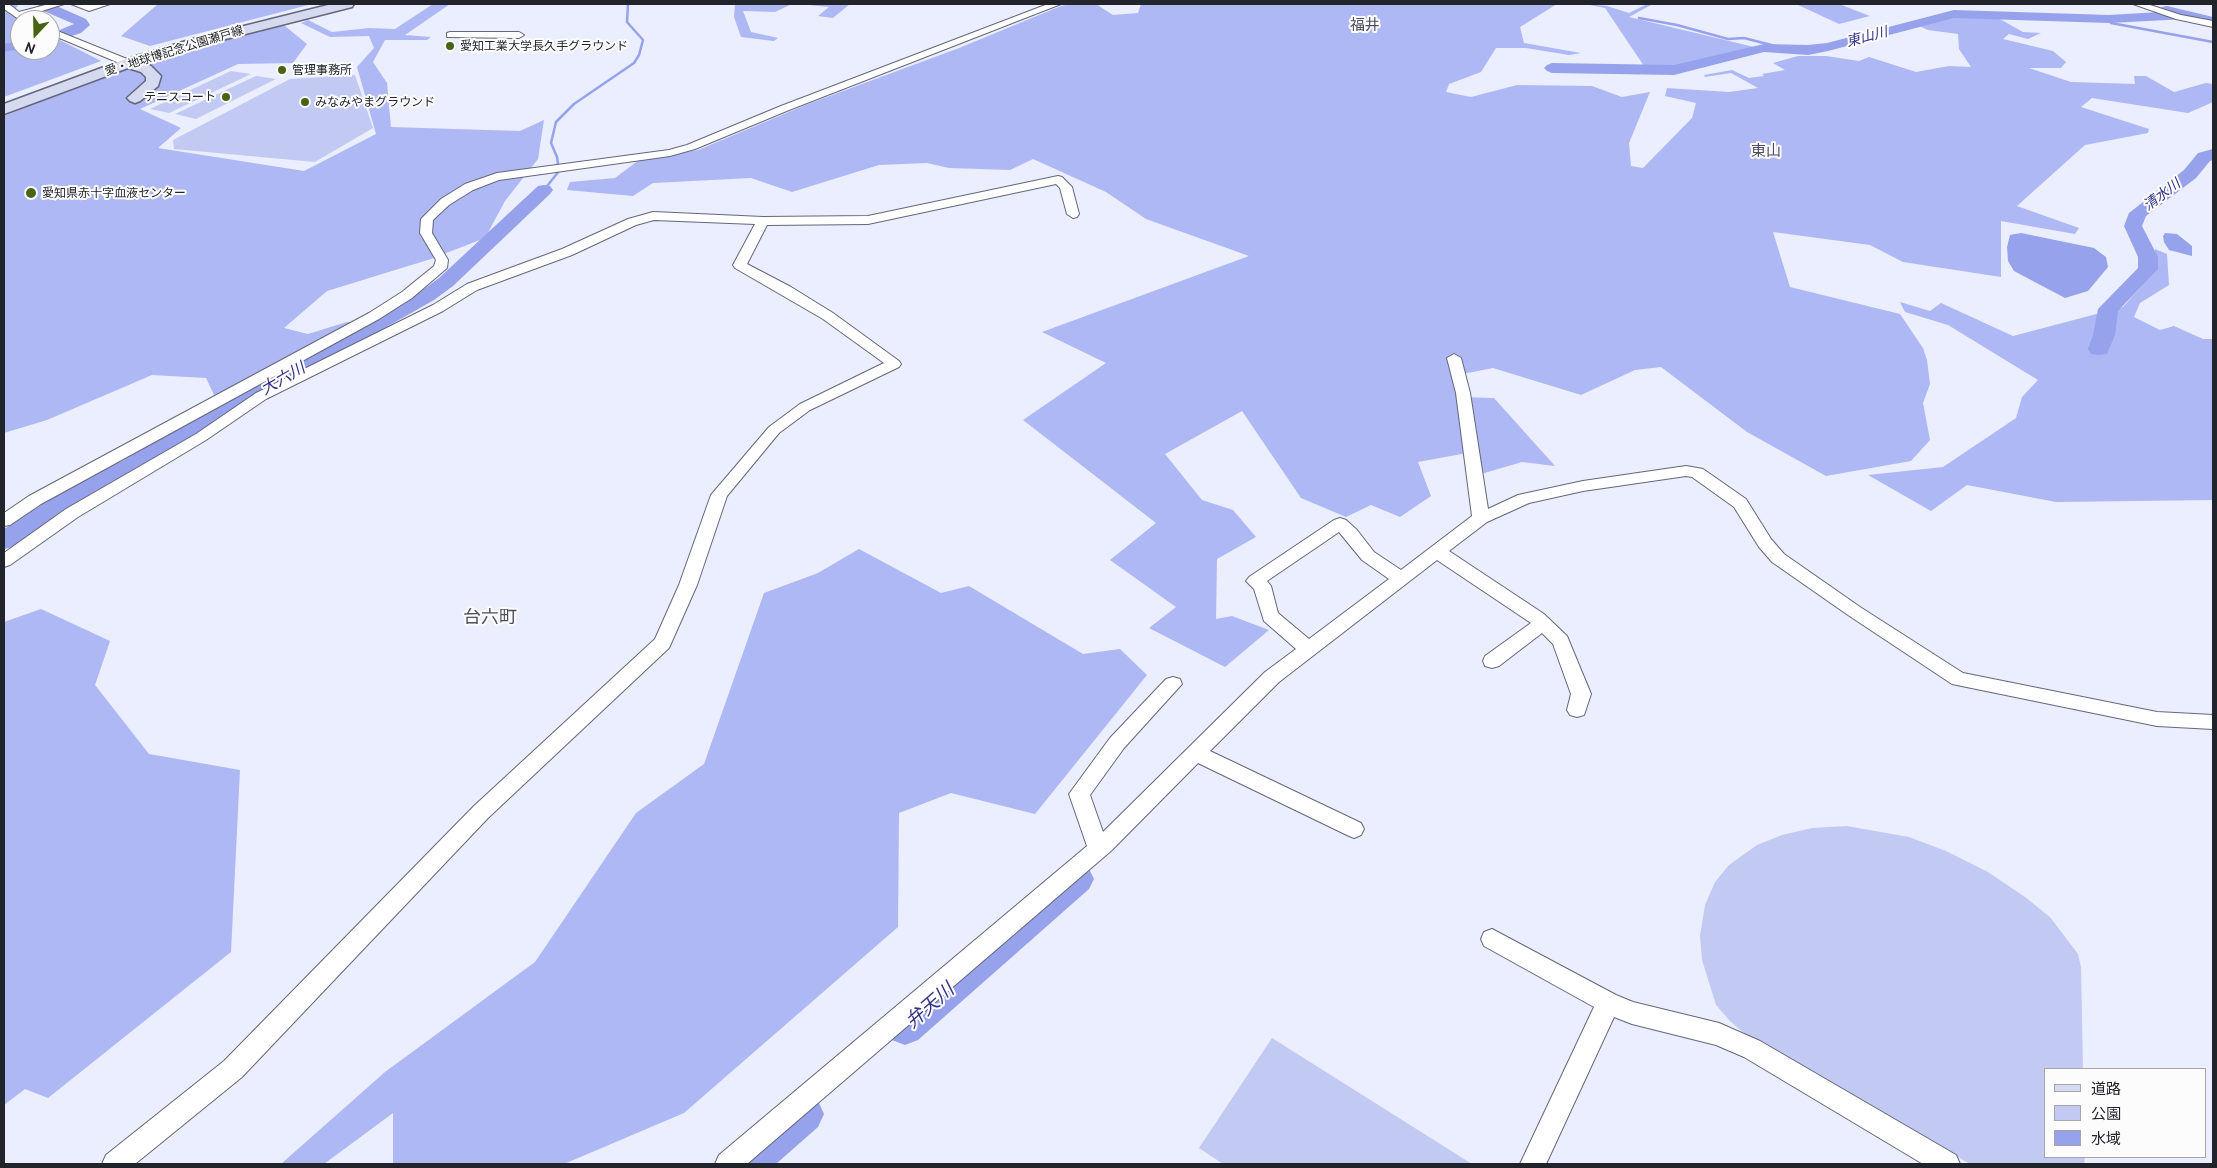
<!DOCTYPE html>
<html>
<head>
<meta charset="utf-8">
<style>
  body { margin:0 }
  #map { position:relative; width:2217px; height:1168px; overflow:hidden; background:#eaeefe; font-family:Cabin,"Noto Sans JP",sans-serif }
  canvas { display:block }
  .frame { position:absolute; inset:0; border:5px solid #22242b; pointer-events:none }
  .legend { position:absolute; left:2044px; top:1068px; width:162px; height:90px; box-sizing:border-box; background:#fcfcfc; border:1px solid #a5a6a8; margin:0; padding:6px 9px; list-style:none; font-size:15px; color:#22242b }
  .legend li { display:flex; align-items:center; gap:10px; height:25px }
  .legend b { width:25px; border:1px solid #a5a6a8 }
  .north { position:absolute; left:10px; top:10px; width:50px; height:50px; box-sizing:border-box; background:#fcfcfc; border:1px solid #a5a6a8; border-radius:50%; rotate:201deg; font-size:14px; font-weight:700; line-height:20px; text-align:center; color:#22242b }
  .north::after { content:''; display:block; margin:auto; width:18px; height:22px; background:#486313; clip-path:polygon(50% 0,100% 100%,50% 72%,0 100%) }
</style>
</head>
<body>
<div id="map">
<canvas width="2217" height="1168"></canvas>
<div class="frame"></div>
<ul class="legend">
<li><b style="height:6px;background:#d6daf0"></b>道路</li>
<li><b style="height:14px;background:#c2caf4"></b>公園</li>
<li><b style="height:14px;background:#97a2ed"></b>水域</li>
</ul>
<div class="north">N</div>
</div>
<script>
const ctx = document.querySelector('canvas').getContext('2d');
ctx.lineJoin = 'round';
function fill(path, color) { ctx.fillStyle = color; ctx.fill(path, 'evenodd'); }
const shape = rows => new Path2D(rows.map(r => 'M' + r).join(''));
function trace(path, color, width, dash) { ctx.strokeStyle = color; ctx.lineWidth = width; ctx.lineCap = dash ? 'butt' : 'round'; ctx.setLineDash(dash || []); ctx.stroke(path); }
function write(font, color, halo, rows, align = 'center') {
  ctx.font = font + ' Cabin,"Noto Sans JP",sans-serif'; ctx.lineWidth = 4; ctx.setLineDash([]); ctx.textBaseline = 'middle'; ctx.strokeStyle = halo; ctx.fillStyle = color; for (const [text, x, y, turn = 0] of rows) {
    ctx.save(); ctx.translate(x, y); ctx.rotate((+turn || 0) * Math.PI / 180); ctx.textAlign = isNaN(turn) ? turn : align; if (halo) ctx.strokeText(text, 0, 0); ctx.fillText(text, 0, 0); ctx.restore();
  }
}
fill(shape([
  [231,71,251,74,169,113,150,109],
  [355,75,373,128,315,162,174,149,173,140,290,79],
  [256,76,276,79,196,119,175,114],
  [1847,826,1909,837,1946,851,1988,872,2025,897,2050,917,2078,954,2081,967,2083,1069,2046,1069,2046,1157,2085,1157,2084,1164,1970,1164,1744,1033,1730,1021,1716,1005,1702,960,1700,936,1705,905,1715,882,1729,865,1757,845,1782,835,1812,828],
  [1272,1038,1472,1164,1223,1164,1199,1148]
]), '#c2caf4');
fill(shape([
  [4,4,19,4,13,12,20,20,20,50,50,50,50,35,101,61,4,97],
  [158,4,312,4,150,46,121,36],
  [433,4,450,4,405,35,431,37,427,40,385,40,373,62,387,83,391,127,520,131,544,120,538,159,505,201,485,238,431,259,327,291,284,328,308,334,347,322,355,322,215,397,206,378,152,375,47,420,4,433,4,116,105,75,280,22,307,44,293,63,238,64,140,109,181,128,158,148,304,171,376,134,357,67,374,48,369,36,330,37,301,23,308,20,332,32,369,28,395,29],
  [735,4,792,4,775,12,743,11,751,32,778,38,774,41,741,37,734,17],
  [799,4,850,4,833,18,818,16,829,7],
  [1071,4,1096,4,1113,15,1138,13,1141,4,1557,4,1520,27,1524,43,1581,53,1569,55,1526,48,1496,48,1481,72,1449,84,1446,92,1471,97,1517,85,1592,86,1622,97,1650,92,1629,143,1631,166,1643,168,1692,118,1696,103,1665,96,1667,88,1729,92,1758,88,1731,73,1705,77,1704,75,1732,70,1749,78,1764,76,1762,74,1785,70,1773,63,1798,56,1826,56,1859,61,1869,57,1916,72,1949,66,1971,67,1959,49,1958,34,1928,30,1917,25,1916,23,1957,14,2004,16,1998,18,2023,32,2041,33,2028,39,2009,34,2003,39,2053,51,2066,62,2061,68,2029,68,2071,82,2135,84,2134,76,2146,76,2174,92,2206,83,2213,84,2213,102,2188,113,2092,98,2081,107,2149,129,2148,133,2085,145,2017,206,2079,228,2075,234,2001,221,2001,277,1903,262,1870,245,1773,232,1790,287,1900,314,1923,348,1927,360,1930,384,1923,403,1930,440,1911,461,1826,476,1747,432,1661,367,1635,370,1581,395,1493,368,1452,376,1458,397,1494,398,1555,466,1522,462,1481,474,1467,453,1418,462,1431,496,1400,517,1371,505,1346,517,1301,498,1242,411,1165,454,1202,500,1233,510,1256,537,1217,559,1216,619,1232,616,1269,630,1225,667,1149,628,1176,607,1110,560,1156,523,1023,420,1106,363,1042,332,1249,256,1146,219,1106,192,1033,159,1010,170,949,168,927,163,879,165,792,192,751,178,653,183,633,196,567,190,570,182,615,178,639,160,698,150,808,104,959,48,1061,6],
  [1585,4,1607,6,1629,13,1647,4,1653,4,1629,17,1754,47,1668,67,1644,66,1605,8],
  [1796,4,1839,4,1870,16,1839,24],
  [2155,249,2167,254,2169,285,2140,303,2134,317,2160,330,2174,326,2203,339,2213,339,2213,500,2056,502,1967,485,1931,511,1868,475,1943,467,2016,418,2022,397,2038,380,1948,325,1905,312,1900,302,1930,311,1941,303,2013,336,2123,307,2155,271],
  [859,549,941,593,969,586,1083,654,1120,649,1147,675,1035,814,951,793,899,813,898,927,684,1113,564,1164,393,1164,393,1113,324,1164,281,1164,385,1072,535,962,636,813,704,764,764,593,818,573],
  [41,609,110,641,95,685,149,754,240,770,231,952,48,1098,25,1089,4,1105,4,622]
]), '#aeb8f5');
fill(shape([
  [2021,233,2094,248,2106,257,2108,267,2088,291,2065,298,2014,271,2008,261,2007,247,2010,235],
  [2165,233,2177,234,2192,246,2192,256,2169,250,2164,242,2163,236]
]), '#97a2ed');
trace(shape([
  [1639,18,1677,25,1728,39,1744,38,1783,48],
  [2111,23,2213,42],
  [544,190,559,171,557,157,551,143,556,122,574,104,634,63,639,55,643,40,627,22,628,4]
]), '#97a2ed', 2.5);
fill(shape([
  [38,4,52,4,86,19,90,25,81,33,50,43,50,34,74,24,39,9,38,4],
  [2167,6,2213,17,2213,25,2186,19,2109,23,1954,18,1828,51,1808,55,1764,52,1674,75,1552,73,1547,71,1544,68,1547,65,1552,63,1674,65,1764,44,1808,45,1827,43,1954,10,2109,15,2161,12,2160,10,2162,7,2167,6],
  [20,41,20,49,4,52,4,44,20,41],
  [2213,149,2213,160,2210,161,2196,178,2146,216,2142,226,2158,257,2158,269,2118,311,2115,335,2107,354,2099,355,2091,354,2088,349,2093,335,2098,309,2138,268,2138,257,2124,226,2129,213,2184,170,2198,153,2213,149],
  [544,185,550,186,553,190,550,194,453,286,434,300,181,444,140,470,88,498,13,547,4,549,4,529,70,486,124,460,165,434,420,292,439,278,538,186,544,185],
  [1078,865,1089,869,1094,879,1089,889,918,1040,905,1045,892,1040,887,1028,892,1016,1067,869,1078,865],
  [805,1095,818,1101,824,1114,818,1127,776,1164,728,1164,733,1150,792,1101,805,1095]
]), '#97a2ed');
const street = shape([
  [4,4,9,4,19,12,49,4,64,4,26,16,32,20,20,20,4,9,4,4],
  [71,4,89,5,110,4,89,11,71,4],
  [1048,4,1061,4,789,110,695,149,670,156,499,180,473,190,449,205,433,220,432,233,448,260,447,268,412,298,379,319,41,504,10,525,4,526,4,513,29,496,369,313,402,292,434,266,436,260,420,233,421,219,441,199,465,184,497,173,669,150,687,145,781,106,1048,4],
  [2133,4,2147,4,2181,15,2213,21,2213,27,2176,19,2133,4],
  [50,28,132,61,133,63,128,66,124,65,50,34,50,28],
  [450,32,519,32,524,35,519,38,447,37,447,33,450,32],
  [1058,176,1062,177,1072,187,1079,214,1077,217,1073,218,1067,214,1060,188,1056,184,868,224,767,225,747,264,791,287,833,313,899,361,901,364,899,367,810,410,779,433,727,496,697,585,669,648,488,818,242,1077,135,1164,102,1164,106,1155,224,1061,474,806,655,639,679,585,711,495,769,427,800,404,884,363,823,319,735,268,733,265,755,224,654,220,636,225,572,255,477,290,443,311,266,399,206,440,78,517,10,565,4,567,4,553,66,509,196,434,256,393,433,305,467,284,562,249,628,219,653,212,763,217,868,216,1058,176],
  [1454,354,1461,358,1470,393,1488,509,1518,495,1583,481,1686,466,1703,469,1746,499,1771,539,1784,554,1860,607,1963,673,2157,712,2213,715,2213,729,2157,726,1952,684,1848,615,1772,562,1759,547,1734,507,1692,477,1686,476,1583,491,1529,503,1487,522,1449,551,1544,614,1567,636,1591,694,1584,715,1577,717,1570,715,1567,710,1571,694,1553,644,1542,633,1499,666,1492,668,1485,666,1483,661,1485,656,1531,623,1437,560,1279,682,1210,751,1361,823,1364,829,1361,835,1354,838,1347,835,1198,763,1112,850,747,1164,715,1164,719,1155,1087,846,1069,794,1110,738,1166,679,1173,677,1180,679,1182,684,1124,748,1090,795,1103,832,1265,672,1296,649,1264,621,1254,589,1246,581,1249,577,1334,520,1340,518,1346,520,1357,530,1374,552,1401,570,1472,516,1456,393,1447,358,1454,354],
  [1339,532,1362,560,1389,579,1309,639,1278,613,1271,586,1267,581,1339,532],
  [1492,929,1616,995,1633,1002,1719,1023,1760,1041,1956,1155,1960,1164,1923,1164,1744,1057,1716,1045,1632,1024,1614,1017,1546,1164,1520,1164,1594,1007,1484,946,1481,939,1484,932,1492,929]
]);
const secondary = shape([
  [332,4,354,4,352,7,206,44,143,63,151,66,161,76,158,86,140,101,135,103,130,101,127,98,146,81,146,77,141,72,128,68,4,114,4,104,123,60,196,38,332,4]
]);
trace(street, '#646779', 2);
trace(secondary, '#646779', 3);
fill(street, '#fff');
fill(secondary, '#d6daf0');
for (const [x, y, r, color] of [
  [450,46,5,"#486313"],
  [282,70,5,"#486313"],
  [226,97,5,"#486313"],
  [305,102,5,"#486313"],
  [31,193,6,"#486313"]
]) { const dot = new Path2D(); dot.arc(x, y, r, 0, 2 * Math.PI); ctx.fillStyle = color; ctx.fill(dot); trace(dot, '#fcfcfc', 2); }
write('12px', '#22242b', '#fcfcfc', [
  ["愛知工業大学長久手グラウンド",460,46],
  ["管理事務所",292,70],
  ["テニスコート",216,97,"right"],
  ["みなみやまグラウンド",315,102],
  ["愛知県赤十字血液センター",42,193]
], 'left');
write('12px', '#22242b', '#fcfcfc', [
  ["愛・地球博記念公園瀬戸線",174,51,-17]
]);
write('italic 14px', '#313287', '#fcfcfc', [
  ["東山川",1867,37,-15],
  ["清水川",2162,195,-37]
]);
write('15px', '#4c4f60', '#fcfcfc', [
  ["福井",1365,26],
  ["東山",1766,152]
]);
write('italic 16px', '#313287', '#fcfcfc', [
  ["大六川",283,379,-30]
]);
write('18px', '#4c4f60', '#fcfcfc', [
  ["台六町",490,618]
]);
write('italic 19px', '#313287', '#fcfcfc', [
  ["弁天川",930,1006,-41]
]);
</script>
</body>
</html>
